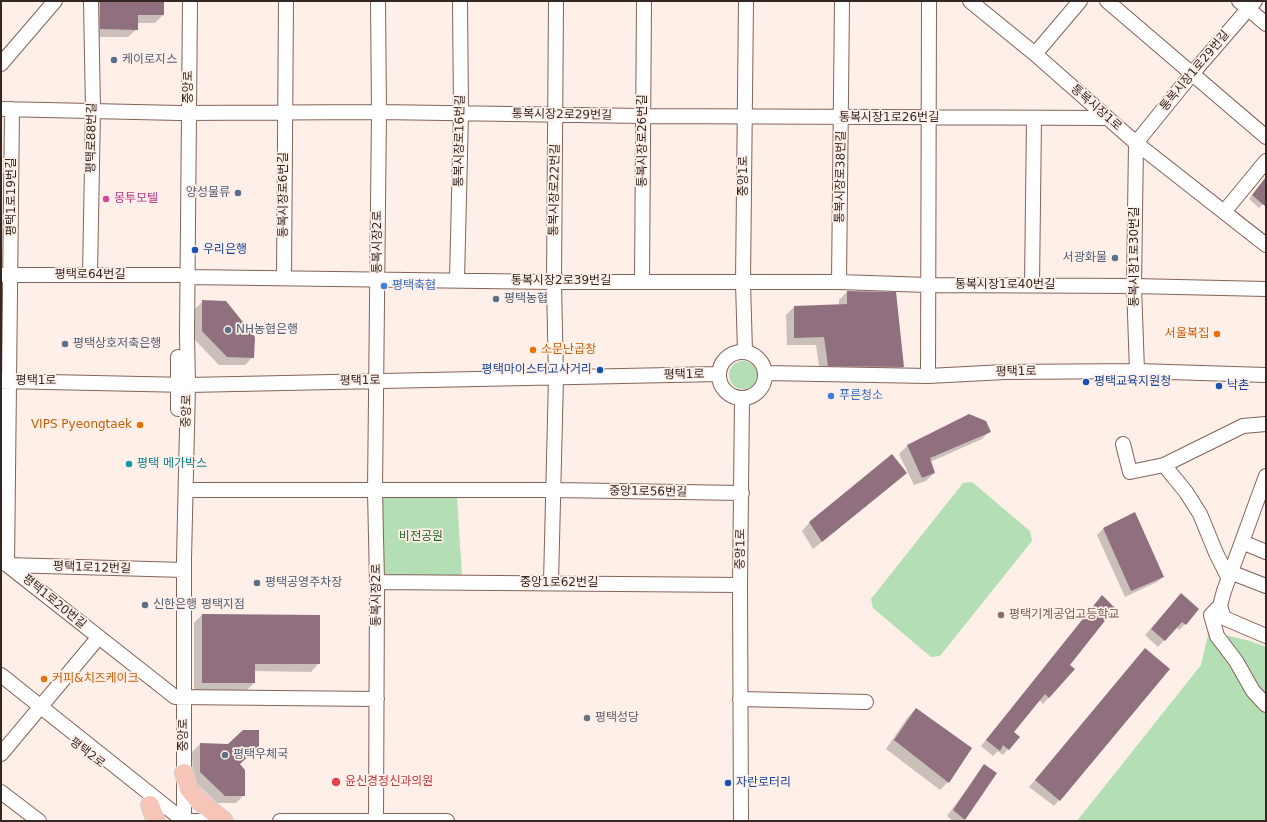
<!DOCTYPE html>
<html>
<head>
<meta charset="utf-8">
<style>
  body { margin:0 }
  #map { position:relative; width:1267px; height:822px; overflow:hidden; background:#feefe9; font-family:"DejaVu Sans",sans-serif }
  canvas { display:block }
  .frame { position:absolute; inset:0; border:2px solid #342722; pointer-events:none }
</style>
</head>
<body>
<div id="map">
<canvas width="1267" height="822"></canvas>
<div class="frame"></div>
</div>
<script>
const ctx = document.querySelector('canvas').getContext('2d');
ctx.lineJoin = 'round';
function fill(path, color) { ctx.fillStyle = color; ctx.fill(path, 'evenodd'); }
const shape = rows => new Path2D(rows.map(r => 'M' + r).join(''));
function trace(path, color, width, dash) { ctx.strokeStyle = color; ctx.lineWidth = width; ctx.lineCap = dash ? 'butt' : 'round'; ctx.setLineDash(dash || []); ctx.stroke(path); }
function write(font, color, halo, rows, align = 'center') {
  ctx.font = font + ' "DejaVu Sans","Noto Sans KR",sans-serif'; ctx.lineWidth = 3.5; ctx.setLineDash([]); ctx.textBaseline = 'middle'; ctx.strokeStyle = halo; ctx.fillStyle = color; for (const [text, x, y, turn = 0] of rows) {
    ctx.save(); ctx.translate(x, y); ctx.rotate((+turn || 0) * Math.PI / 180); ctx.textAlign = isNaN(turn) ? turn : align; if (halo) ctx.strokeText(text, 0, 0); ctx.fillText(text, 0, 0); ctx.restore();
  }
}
fill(shape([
  '729 375a14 14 0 1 1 28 0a14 14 0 1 1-28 0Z',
  [972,482,1030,531,1032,541,940,656,931,657,873,608,871,599,963,483],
  [457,497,462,576,382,579,381,498],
  [1209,631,1250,641,1266,647,1266,821,1077,821,1201,665]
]), '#b4deb4');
fill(shape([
  [88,1,163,1,163,15,155,23,137,23,137,29,128,37,92,37],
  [1266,177,1266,201,1259,208,1249,199],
  [847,292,903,367,895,375,820,373,816,345,787,345,786,315,794,307,839,305,839,300],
  [203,301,253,357,245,365,219,365,194,339,195,309],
  [969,415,990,431,982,439,930,462,934,473,926,481,914,485,899,454,907,446],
  [897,481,813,549,802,531,810,522],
  [1103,529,1163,576,1157,582,1125,597,1097,535],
  [1181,594,1185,624,1179,630,1176,627,1158,647,1145,635],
  [1096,603,1069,665,1074,669,1043,704,1039,700,1013,732,1008,749,1003,755,998,751,993,756,981,746],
  [202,615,319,663,311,672,254,671,254,683,246,691,194,691,194,623],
  [1145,649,1059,800,1054,806,1029,787],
  [916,709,970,749,948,782,940,790,886,749,908,717],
  [200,744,239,764,244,795,236,803,217,803,193,780,192,752],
  [984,766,964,819,962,821,953,821,947,816]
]), '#0003');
fill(shape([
  [100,1,164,1,164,15,138,15,138,30,100,29],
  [1266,177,1266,207,1252,195],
  [847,291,896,292,904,367,828,366,824,337,794,338,794,306,847,304],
  [202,300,226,301,255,337,254,358,227,357,202,331],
  [969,414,986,421,991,432,930,458,935,473,922,478,907,445],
  [892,454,907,473,822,542,809,522],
  [1135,512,1164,577,1131,591,1103,528],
  [1181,593,1199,609,1186,625,1182,622,1165,641,1151,629],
  [1102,595,1115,608,1070,665,1075,669,1049,698,1045,694,1014,732,1020,737,1009,750,1003,745,1000,751,986,740],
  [202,614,320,615,320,664,255,664,255,683,202,683],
  [1145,648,1170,669,1060,801,1035,780],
  [916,708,972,748,949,783,894,740],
  [243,730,259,730,259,746,240,764,245,770,245,796,225,796,200,772,200,743,228,744],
  [984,764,997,773,965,820,953,810]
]), '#90707e');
const minor = shape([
  [970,1,1035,54,1136,143,1266,245],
  [1107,1,1266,137],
  [1239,1,1266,24],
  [1035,54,1080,1],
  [1,64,55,1],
  [1,109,180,113,379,112,643,116,1107,118],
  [1136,143,1134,286,1137,371],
  [1136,143,1191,75,1255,1],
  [1224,212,1266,161],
  [1,275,178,275],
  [90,275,93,110,91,1],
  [188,277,554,282,839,282,928,285,1134,286,1266,289],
  [284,277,286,1],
  [457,280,461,113,460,1],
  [642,281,644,1],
  [839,282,842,1],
  [1032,285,1034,118],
  '719 375a23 23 0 1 1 46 0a23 23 0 1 1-46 0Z',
  [745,352,743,282,746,1],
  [765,373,928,376,1005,372,1137,371,1266,375],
  [928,376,929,1],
  [1,381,188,385,719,374],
  [178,409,178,357],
  [1123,444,1130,472,1164,465,1243,426,1266,424],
  [1164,465,1186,492,1200,514,1216,553,1228,577],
  [186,490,555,490,742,493],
  [1242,542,1266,552],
  [1,560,175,697,377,699],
  [7,565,12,109],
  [7,565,184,570],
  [1230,572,1266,586],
  [377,582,740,585],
  [551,582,556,378,554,282,556,1],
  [1220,606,1224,591,1266,476],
  [1220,606,1211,615,1217,636,1236,661,1253,691,1266,705],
  [1220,606,1224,618,1266,636],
  [1,675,184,821],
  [740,699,866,702],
  [1,754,98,638],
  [1,792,39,821],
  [184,821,184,559,188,385,187,335,190,1],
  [184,821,219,821],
  [280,821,447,821],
  [376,821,377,582,375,491,379,112,378,1],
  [741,821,740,585,742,399]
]);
const major = shape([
  [184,773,189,789,197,799,224,821],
  [150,805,156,821]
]);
trace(minor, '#836358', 16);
trace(major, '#d2cfce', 20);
trace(minor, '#fff', 14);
trace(major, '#f6c5b8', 18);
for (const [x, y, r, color] of [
  [114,60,4,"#5c6f8a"],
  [238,193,4,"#5c6f8a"],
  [106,199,4,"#d1479c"],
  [195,250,4,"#1a4fb4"],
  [1115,258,4,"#5c6f8a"],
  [384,286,4,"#3f7fe0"],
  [496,299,4,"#5c6f8a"],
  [228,330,4,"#5c6f8a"],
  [1217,334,4,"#e8710a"],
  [65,344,4,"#5c6f8a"],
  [533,350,4,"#e8710a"],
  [600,370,4,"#1a4fb4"],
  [1086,382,4,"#1a4fb4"],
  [1219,386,4,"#1a4fb4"],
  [831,396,4,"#3f7fe0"],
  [140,425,4,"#e8710a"],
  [129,464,4,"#0f9aa8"],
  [257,583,4,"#5c6f8a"],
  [145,605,4,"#5c6f8a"],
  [1001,615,4,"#8d6e63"],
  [44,679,4,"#e8710a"],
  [587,718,4,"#6b7280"],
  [225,755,4,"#5c6f8a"],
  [336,782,5,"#e0444e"],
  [728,783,4,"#1a4fb4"]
]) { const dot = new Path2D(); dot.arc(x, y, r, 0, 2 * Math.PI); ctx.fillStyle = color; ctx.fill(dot); trace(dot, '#feefe9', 1.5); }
write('12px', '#4e5e75', '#feefe9', [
  ["케이로지스",122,60],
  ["양성물류",230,193,"right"],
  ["서광화물",1107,258,"right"],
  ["평택농협",504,299],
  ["NH농협은행",236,330],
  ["평택상호저축은행",73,344],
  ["평택공영주차장",265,583],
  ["신한은행 평택지점",153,605],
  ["평택우체국",233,755]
], 'left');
write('12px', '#342722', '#feefe9', [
  ["통복시장1로29번길",1195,71,-50],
  ["중앙로",189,87,-90],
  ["통복시장1로",1096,108,41],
  ["통복시장2로29번길",562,115,1],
  ["통복시장1로26번길",889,118],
  ["평택로88번길",92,138,-89],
  ["통복시장로16번길",460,141,-89],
  ["통복시장로26번길",643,141,-90],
  ["중앙1로",744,176,-90],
  ["통복시장로38번길",841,177,-89],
  ["통복시장로22번길",555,190,-89],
  ["통복시장로6번길",284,195,-90],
  ["평택1로19번길",12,197,-90],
  ["통복시장2로",378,242,-90],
  ["통복시장1로30번길",1135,257,-90],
  ["평택로64번길",90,275],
  ["통복시장2로39번길",561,281],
  ["통복시장1로40번길",1005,285],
  ["평택1로",1016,372,-1],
  ["평택1로",684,375,-1],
  ["평택1로",36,381],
  ["평택1로",360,381,-1],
  ["중앙로",187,411,-88],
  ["중앙1로56번길",648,492,1],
  ["중앙1로",741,549,-89],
  ["평택1로12번길",92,568,2],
  ["중앙1로62번길",559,583],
  ["통복시장2로",377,595,-90],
  ["평택1로20번길",54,602,39],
  ["중앙로",184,735,-90],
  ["평택2로",87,753,38]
]);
write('12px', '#b23c85', '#feefe9', [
  ["몽투모텔",114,199]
], 'left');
write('12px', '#164399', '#feefe9', [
  ["우리은행",203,250],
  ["평택마이스터고사거리",592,370,"right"],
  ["평택교육지원청",1094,382],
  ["낙촌",1227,386],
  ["자란로터리",736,783]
], 'left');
write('12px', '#366cbe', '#feefe9', [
  ["평택축협",392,286],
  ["푸른청소",839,396]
], 'left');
write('12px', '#c56008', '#feefe9', [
  ["서울복집",1209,334],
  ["소문난곱창",541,350,"left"],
  ["VIPS Pyeongtaek",132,425],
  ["커피&치즈케이크",52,679,"left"]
], 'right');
write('12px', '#0d838f', '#feefe9', [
  ["평택 메가박스",137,464]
], 'left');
write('12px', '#226327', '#feefe9', [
  ["비전공원",421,537]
]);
write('12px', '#785e54', '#feefe9', [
  ["평택기계공업고등학교",1009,615]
], 'left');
write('12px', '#5b616d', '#feefe9', [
  ["평택성당",595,718]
], 'left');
write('12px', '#be3a42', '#feefe9', [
  ["윤신경정신과의원",345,782]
], 'left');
</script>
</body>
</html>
